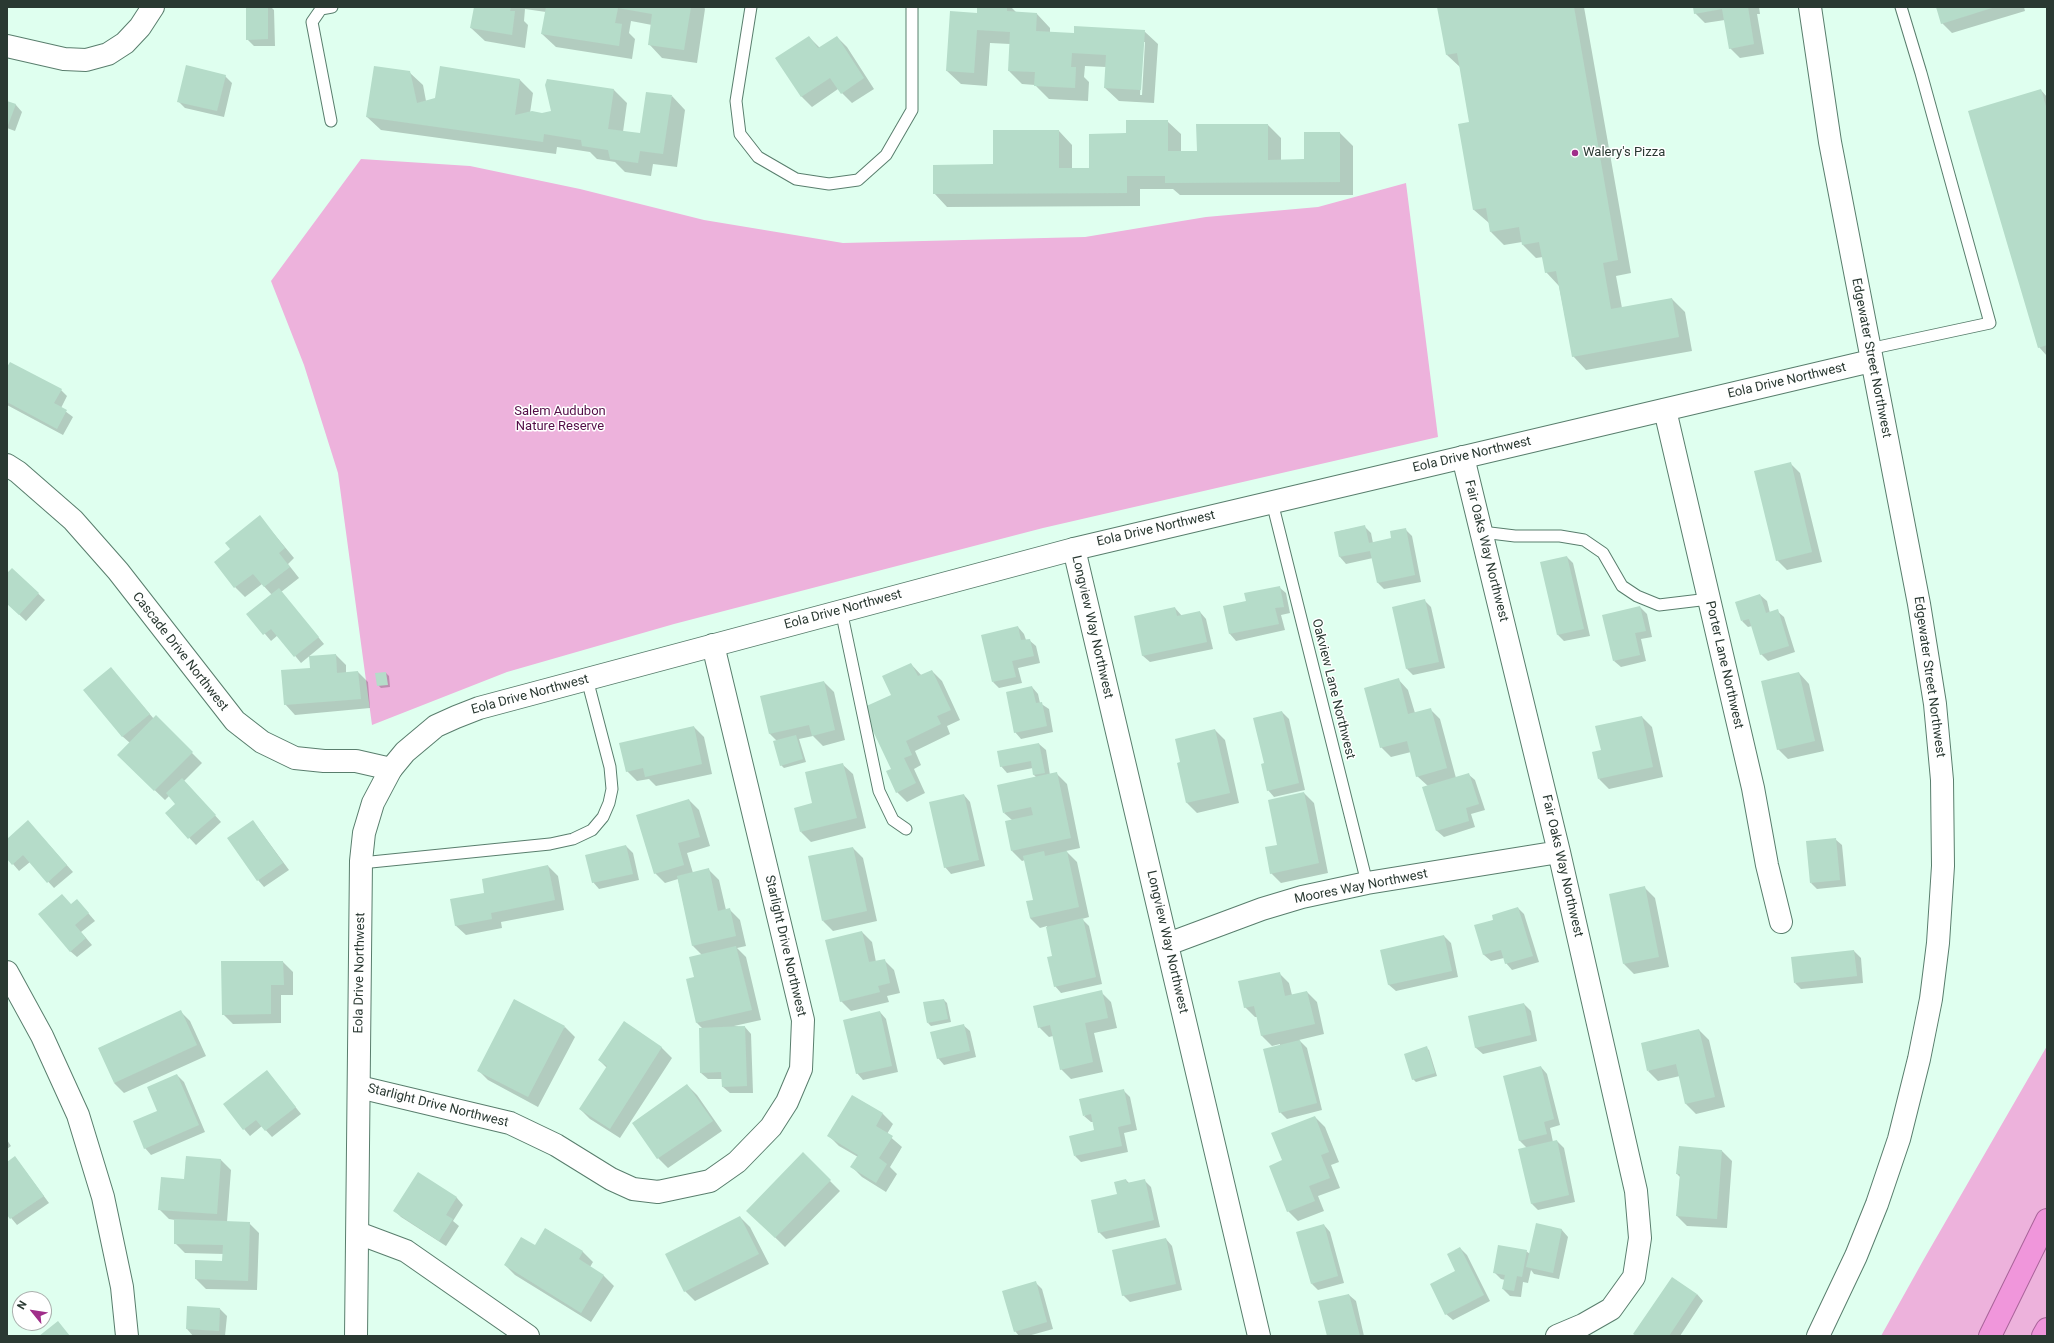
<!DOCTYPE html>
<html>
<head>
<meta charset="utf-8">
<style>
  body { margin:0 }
  #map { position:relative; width:2054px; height:1343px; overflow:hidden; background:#dfffef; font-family:Roboto,sans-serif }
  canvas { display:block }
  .frame { position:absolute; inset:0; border:8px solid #2a3932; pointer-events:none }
  .north { position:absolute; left:12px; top:1291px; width:40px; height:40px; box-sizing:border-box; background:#fff; border:1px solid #aab0ad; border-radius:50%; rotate:300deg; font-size:11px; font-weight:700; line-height:16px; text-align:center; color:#2a3932 }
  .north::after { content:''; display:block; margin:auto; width:14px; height:18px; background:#a02e8a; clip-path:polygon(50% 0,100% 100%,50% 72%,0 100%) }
</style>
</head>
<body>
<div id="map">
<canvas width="2054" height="1343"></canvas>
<div class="frame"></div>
<div class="north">N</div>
</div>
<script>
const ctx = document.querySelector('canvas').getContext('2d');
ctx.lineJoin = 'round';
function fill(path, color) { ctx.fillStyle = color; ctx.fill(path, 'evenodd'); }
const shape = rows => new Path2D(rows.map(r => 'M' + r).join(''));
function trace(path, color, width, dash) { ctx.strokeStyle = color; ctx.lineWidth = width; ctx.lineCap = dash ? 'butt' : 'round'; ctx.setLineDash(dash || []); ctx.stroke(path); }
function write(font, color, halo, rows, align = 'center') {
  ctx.font = font + ' Roboto,sans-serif'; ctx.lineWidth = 3; ctx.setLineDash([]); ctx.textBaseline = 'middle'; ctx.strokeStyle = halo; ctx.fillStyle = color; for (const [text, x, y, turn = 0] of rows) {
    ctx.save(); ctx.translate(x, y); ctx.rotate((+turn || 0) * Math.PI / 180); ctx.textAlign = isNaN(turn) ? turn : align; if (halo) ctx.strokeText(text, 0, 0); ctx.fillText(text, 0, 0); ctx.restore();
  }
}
fill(shape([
  [361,159,470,166,580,189,704,220,843,243,1085,237,1206,217,1318,207,1406,183,1438,437,1043,528,674,624,507,672,372,725,338,473,304,365,271,281],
  [2047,1046,2047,1336,1881,1336,1924,1259]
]), '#edb2dc');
fill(shape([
  [247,7,271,7,274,10,275,46,254,46,247,39],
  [475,7,704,7,705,9,697,63,662,58,649,44,652,25,631,21,629,33,635,39,632,59,556,47,542,34,546,12,525,9,524,21,528,25,525,48,485,41,471,28],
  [978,7,1011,7,1017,13,1037,14,1050,28,1050,33,1075,34,1144,31,1158,44,1154,103,1119,101,1105,88,1106,67,1085,66,1084,77,1089,82,1088,101,1049,99,1035,85,1022,84,1009,71,1010,44,990,43,987,86,961,84,947,71,978,14],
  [1143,42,1145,42,1142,95,1140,95],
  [1438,7,1584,7,1631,273,1616,276,1622,308,1672,299,1685,312,1692,351,1586,370,1573,356,1559,286,1546,272,1543,257,1536,258,1523,245,1522,242,1504,245,1491,232,1489,223,1474,210,1459,125,1470,123,1461,68,1447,55],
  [1694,7,1759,7,1760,14,1757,14,1764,54,1740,58,1730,48,1725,20,1705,23,1695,13],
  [1937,7,2024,7,2025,11,1952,33,1942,23],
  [809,37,820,48,837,37,847,47,874,89,852,103,838,89,812,107,802,97,777,58],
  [441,67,520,80,533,93,530,113,543,114,552,112,547,80,614,90,627,103,623,132,640,134,672,96,685,110,677,167,653,164,651,176,625,172,615,162,597,159,590,152,557,147,556,154,381,130,367,117,409,72,423,85,426,101,436,99],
  [225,76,232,83,224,117,185,108,178,101],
  [2041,90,2047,97,2047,356,2039,347],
  [7,102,16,105,22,112,15,131,7,128],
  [1167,121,1181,134,1181,152,1198,152,1268,125,1281,138,1281,161,1305,160,1340,133,1353,146,1353,195,1180,195,1173,189,1140,189,1140,206,947,207,934,193,994,165,1059,131,1072,145,1072,169,1090,169,1127,134],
  [7,369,61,390,67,396,61,408,73,417,63,435,7,405],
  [1790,463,1800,473,1822,562,1787,570,1777,560],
  [260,517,294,558,288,564,299,578,281,592,324,644,301,663,278,635,271,641,248,614,272,595,262,584,245,597,235,587,231,550],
  [1364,526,1371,533,1373,543,1392,539,1405,529,1412,536,1421,582,1384,589,1378,583,1373,558,1346,564,1340,557,1335,532],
  [1567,557,1573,563,1590,636,1564,641,1558,635],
  [12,569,45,600,26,621,7,603,7,574],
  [1279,587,1286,593,1290,613,1281,615,1285,630,1236,641,1230,634,1224,607,1247,602],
  [1760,595,1767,601,1770,613,1777,611,1784,617,1795,652,1768,661,1761,654,1752,626,1748,627,1742,621],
  [1424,600,1431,607,1445,668,1413,675,1407,669],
  [1640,607,1647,614,1652,637,1641,639,1646,661,1621,667,1614,661],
  [1175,608,1182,616,1200,612,1206,619,1213,649,1150,662,1143,656,1135,617],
  [1018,627,1024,634,1026,640,1029,640,1036,646,1040,663,1018,668,1022,683,999,688,993,682],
  [336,655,346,665,346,673,358,672,368,682,370,708,295,715,285,704,311,669],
  [911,664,922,676,932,671,942,681,960,720,947,726,950,734,915,751,921,765,914,769,925,793,907,802,897,792,892,770,892,695],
  [111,669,154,719,156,717,202,763,184,781,221,822,196,845,166,813,177,804,170,795,165,800,118,755,130,743,122,736],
  [386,673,389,676,390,687,381,688,378,685],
  [1799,673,1809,684,1824,751,1788,759,1778,749],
  [1398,679,1408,690,1415,713,1430,709,1440,719,1456,778,1468,774,1475,780,1485,810,1471,814,1475,827,1444,837,1437,831,1424,788,1428,786,1417,776,1411,752,1391,757,1381,747],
  [824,682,834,692,845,740,823,746,813,736,799,739,806,762,784,768,781,765,777,741,770,734,761,697],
  [1032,687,1038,694,1040,703,1049,709,1053,732,1021,739,1015,732],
  [1282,712,1289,719,1305,790,1274,797,1268,790,1265,764],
  [1642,717,1652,727,1663,777,1609,789,1599,779],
  [694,727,704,737,712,774,656,786,649,779,637,781,627,771],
  [1215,730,1225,740,1239,803,1197,813,1187,803,1178,764,1182,763],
  [1039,744,1046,750,1050,775,1057,774,1067,784,1080,848,1066,851,1077,862,1089,917,1082,919,1089,926,1102,984,1061,993,1055,986,1053,957,1047,926,1040,928,1030,918,1034,900,1025,860,1022,861,1012,851,1012,820,1004,813,1037,778,1034,775,1033,768,1007,773,1001,766],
  [842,764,853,774,866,828,811,842,801,832,813,804],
  [1304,793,1314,803,1328,873,1281,883,1271,873,1278,845],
  [964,795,970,802,985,866,951,874,945,867],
  [689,800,699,810,710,846,687,853,693,873,709,870,719,880,726,910,730,910,740,920,746,946,737,948,746,957,761,1020,734,1026,745,1027,751,1034,753,1093,730,1093,723,1087,722,1079,708,1079,701,1073,703,1029,697,1023,687,980,695,978,702,955,693,946,678,879,665,883,655,873],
  [253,821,289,870,264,887,258,880],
  [34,828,73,872,54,888,30,862,19,871,7,857,7,840],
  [1835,839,1842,845,1846,886,1817,889,1811,883],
  [626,846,633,853,639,880,599,889,593,882],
  [853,848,863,858,877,921,833,931,823,921],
  [548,866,558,876,564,910,501,922,502,928,466,935,455,925,486,894],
  [1645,888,1655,898,1669,967,1634,974,1624,964],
  [72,905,83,907,95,921,81,932,92,945,77,957,70,951],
  [1518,908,1524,914,1539,962,1512,970,1506,963,1504,958,1491,961,1484,955,1476,926,1494,920],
  [862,932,872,942,876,962,884,960,894,970,900,993,887,996,889,1002,851,1011,841,1001],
  [1444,936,1451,943,1458,977,1396,991,1389,985,1381,951],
  [1854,951,1861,958,1863,983,1801,989,1795,983],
  [283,962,293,972,293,995,281,995,281,1023,233,1024,223,1014],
  [1279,973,1289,983,1292,995,1307,992,1317,1002,1324,1034,1299,1040,1307,1048,1322,1110,1287,1119,1280,1112,1280,1044,1272,1046,1262,1036,1258,1017,1255,1017,1245,1007],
  [1101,992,1111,1002,1117,1028,1094,1033,1103,1072,1071,1079,1061,1069,1053,1036,1049,1037,1039,1027],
  [944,1000,947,1003,951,1022,931,1026,928,1023],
  [1524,1004,1531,1011,1537,1041,1483,1054,1476,1048,1469,1017],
  [180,1011,190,1021,206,1056,124,1093,114,1083],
  [880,1012,886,1019,898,1072,863,1080,857,1073],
  [963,1025,970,1031,976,1057,944,1065,938,1058],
  [565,1027,575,1037,538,1107,488,1080,478,1070],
  [1699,1030,1709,1040,1725,1107,1696,1114,1686,1104,1680,1076,1658,1081,1648,1071],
  [661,1047,672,1058,620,1138,590,1119,580,1109,607,1068,599,1060],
  [1426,1047,1429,1050,1437,1076,1416,1082,1413,1079],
  [1541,1067,1547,1074,1560,1125,1550,1128,1553,1142,1557,1141,1564,1148,1575,1202,1538,1210,1532,1204,1527,1148,1520,1141,1504,1077],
  [267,1071,301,1114,272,1137,262,1126,250,1136,244,1129],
  [177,1075,184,1082,205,1132,151,1155,145,1148,158,1112],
  [687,1085,697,1095,722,1131,668,1168,658,1158,633,1123],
  [1124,1091,1130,1097,1137,1130,1124,1133,1128,1152,1081,1162,1075,1156,1095,1131,1093,1122,1091,1122,1084,1116],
  [853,1096,883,1114,893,1124,887,1134,902,1147,890,1167,897,1174,886,1192,862,1177,852,1167,858,1157,839,1146,829,1136],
  [1315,1117,1325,1127,1339,1162,1331,1165,1340,1188,1318,1196,1324,1211,1298,1221,1288,1211,1283,1161],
  [7,1140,11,1146,7,1149],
  [1679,1147,1722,1151,1732,1161,1727,1228,1687,1226,1677,1216,1680,1177,1677,1174],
  [803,1154,840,1191,785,1247,748,1211],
  [15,1157,49,1203,17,1225,7,1213,7,1163],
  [186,1157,221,1160,231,1170,227,1222,249,1223,259,1233,257,1290,206,1289,196,1279,196,1261,223,1262,224,1254,185,1253,175,1243,175,1220,169,1219,159,1209,185,1180],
  [418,1174,457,1198,463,1205,453,1221,459,1226,446,1246,401,1217,395,1211],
  [1126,1180,1129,1183,1144,1180,1151,1187,1160,1227,1106,1239,1099,1232],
  [740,1217,750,1227,769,1264,695,1301,685,1291],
  [1537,1224,1562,1230,1568,1237,1559,1279,1534,1274,1531,1270,1528,1283,1523,1282,1521,1297,1510,1296,1503,1289,1505,1280,1501,1279,1494,1272,1526,1251,1530,1254],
  [1324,1225,1330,1232,1344,1283,1318,1290,1312,1284],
  [546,1229,583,1252,593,1262,590,1267,604,1276,614,1286,591,1322,515,1275,505,1265,535,1247],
  [1166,1239,1172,1246,1182,1290,1130,1302,1123,1295],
  [1460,1248,1467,1255,1490,1301,1453,1320,1446,1314],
  [1036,1283,1042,1289,1053,1329,1028,1336,1019,1336,1015,1331],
  [1697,1294,1703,1301,1680,1336,1636,1336],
  [1349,1295,1356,1301,1364,1336,1328,1336],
  [220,1309,227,1316,225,1336,193,1336,187,1329]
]), '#0003');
fill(shape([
  [246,7,268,7,268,39,246,40],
  [474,7,511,7,510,11,515,11,512,35,470,28],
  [546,7,691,7,684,50,648,45,652,14,618,8,615,23,622,24,619,46,541,34],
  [977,7,1007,7,1007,11,1037,13,1036,31,1074,33,1074,26,1145,30,1141,90,1104,88,1106,55,1072,53,1071,67,1076,67,1075,88,1034,86,1035,72,1008,71,1010,32,977,30,974,73,946,71,950,11,977,13],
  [1437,7,1574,7,1618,260,1603,263,1611,309,1672,298,1679,337,1572,357,1556,271,1545,273,1539,242,1522,245,1519,227,1490,232,1486,208,1473,210,1458,124,1469,122,1457,53,1446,55],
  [1693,7,1748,7,1754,44,1729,49,1722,9,1694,14],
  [1936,7,1995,7,1941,24],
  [809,36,818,48,837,36,864,78,841,94,830,78,801,97,775,58],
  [186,65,226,75,217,111,177,102],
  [374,66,410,71,417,103,435,98,440,66,520,79,515,115,532,111,542,113,551,111,545,85,547,79,614,89,608,129,640,133,646,92,672,95,663,154,640,151,638,163,610,159,608,150,582,146,581,140,544,134,543,142,366,117],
  [2041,89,2047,110,2047,345,2038,348,1968,111],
  [7,101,16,104,7,128],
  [1126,120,1168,120,1168,151,1197,151,1196,124,1268,124,1268,160,1304,159,1304,132,1340,132,1340,182,1165,183,1165,176,1127,176,1127,193,933,194,933,165,993,164,993,130,1059,130,1059,168,1089,168,1089,134,1126,133],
  [10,362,62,389,54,403,67,410,57,429,7,402,7,367],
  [1791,462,1812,552,1776,561,1754,471],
  [260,515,285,548,279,553,290,567,264,587,253,574,234,588,214,562,230,549,225,543],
  [1365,525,1369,543,1391,538,1390,531,1406,528,1415,575,1377,583,1370,551,1339,557,1334,532],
  [1567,556,1584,629,1557,635,1540,562],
  [12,568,39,593,19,615,7,604,7,573],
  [1280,586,1284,607,1275,608,1279,624,1229,634,1223,606,1246,601,1244,593],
  [279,588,319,637,294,657,271,629,263,635,246,614],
  [1760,594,1766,613,1778,609,1789,646,1760,655,1749,619,1741,621,1735,602],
  [1425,599,1439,662,1406,669,1392,607],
  [1640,606,1646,631,1635,633,1640,655,1613,661,1602,615],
  [1175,607,1177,616,1200,611,1207,642,1142,656,1134,616],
  [1018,626,1021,640,1030,639,1034,656,1012,661,1016,677,992,682,981,635],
  [336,654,337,673,358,671,361,699,284,705,281,670,310,668,309,656],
  [911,663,918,676,932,670,951,710,937,716,941,724,906,741,912,755,904,758,916,783,896,793,886,771,891,769,862,708,891,695,882,676],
  [111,667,150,714,122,737,83,690],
  [386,672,388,685,377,686,375,673],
  [1799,672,1815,741,1777,750,1761,681],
  [1399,678,1408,714,1431,708,1447,768,1416,777,1407,741,1380,748,1364,688],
  [824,681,835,730,812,736,809,725,769,734,760,696],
  [1032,686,1036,703,1042,702,1047,726,1014,733,1006,692],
  [1282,711,1299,783,1267,791,1261,764,1264,763,1253,718],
  [156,715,193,752,154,791,117,755],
  [1642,716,1653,767,1598,779,1592,752,1601,750,1595,726],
  [694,726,702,764,645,777,643,768,626,772,619,743],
  [1215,729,1230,793,1186,803,1177,763,1180,762,1175,739],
  [796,735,803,759,780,766,773,741],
  [1039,743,1045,773,1033,775,1031,761,1000,767,997,751],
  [843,763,857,818,800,832,794,808,812,803,805,772],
  [1057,772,1071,838,1011,851,1005,821,1033,815,1031,807,1003,813,997,785],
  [1469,773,1479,804,1466,808,1469,821,1436,831,1422,787],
  [182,778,216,815,188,839,165,813,175,804,166,793],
  [1304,792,1319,863,1270,874,1265,847,1277,845,1268,800],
  [964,794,979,860,944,868,929,802],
  [689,799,700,837,678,843,684,865,654,874,636,815],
  [28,820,67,865,47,883,23,855,12,865,7,859,7,839],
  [253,820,283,863,257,881,227,838],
  [1836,838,1840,880,1810,883,1806,841],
  [626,845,633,874,592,883,585,855],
  [853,847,867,911,822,921,808,856],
  [1044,851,1045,856,1067,851,1079,907,1030,918,1026,901,1033,900,1023,856],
  [548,865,555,900,491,913,492,919,455,926,450,899,484,893,482,879],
  [709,868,718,911,730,908,736,936,692,946,677,876],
  [1645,886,1659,957,1623,964,1609,894],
  [62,894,71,904,77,899,89,913,75,925,86,938,70,952,38,914],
  [1518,907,1533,956,1505,964,1501,950,1483,955,1474,925,1493,920,1492,915],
  [1083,918,1096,977,1054,987,1047,957,1052,956,1046,927],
  [862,931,869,962,885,959,890,983,878,986,880,992,840,1002,825,940],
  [1444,935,1452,971,1388,985,1380,950],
  [736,946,752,1010,696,1023,686,979,694,977,689,957],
  [1854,950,1857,976,1794,983,1791,957],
  [221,961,283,961,284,985,271,985,271,1014,222,1015],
  [1280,972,1285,996,1307,991,1315,1024,1261,1036,1254,1006,1244,1008,1238,981],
  [1102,990,1108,1018,1085,1023,1093,1062,1060,1070,1050,1025,1038,1028,1033,1006],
  [514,999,565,1026,528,1097,477,1071],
  [944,999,948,1019,927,1023,923,1002],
  [1524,1003,1531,1035,1475,1048,1468,1016],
  [181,1010,197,1045,114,1083,98,1048],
  [880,1011,892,1066,856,1074,843,1020],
  [624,1021,662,1047,610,1129,579,1109,607,1066,598,1060],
  [964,1024,970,1051,937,1059,930,1032],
  [745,1026,747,1086,722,1087,721,1072,700,1073,699,1028],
  [1699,1029,1715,1097,1685,1104,1676,1064,1647,1071,1641,1043],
  [1300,1040,1317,1103,1279,1113,1263,1049],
  [1427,1046,1435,1073,1412,1080,1404,1054],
  [1541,1066,1554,1119,1544,1122,1547,1134,1519,1141,1503,1076],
  [267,1070,296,1107,265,1131,256,1120,243,1130,223,1104],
  [177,1074,199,1125,144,1149,133,1121,157,1111,147,1087],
  [687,1084,713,1121,657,1159,632,1123],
  [1124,1089,1131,1124,1118,1127,1122,1146,1074,1156,1069,1136,1094,1130,1091,1114,1083,1116,1079,1099],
  [852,1095,883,1113,876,1126,893,1136,879,1158,887,1164,876,1183,850,1167,858,1155,827,1136],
  [1315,1116,1329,1152,1321,1155,1330,1178,1309,1186,1315,1201,1287,1212,1269,1166,1282,1160,1271,1133],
  [1557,1140,1569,1195,1531,1204,1518,1149],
  [1679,1146,1722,1150,1717,1219,1676,1216,1680,1174,1676,1174],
  [803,1152,831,1180,775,1238,746,1211],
  [15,1156,44,1196,10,1219,7,1215,7,1162],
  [186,1156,221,1159,217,1214,158,1210,161,1177,184,1179],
  [418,1172,457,1197,446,1215,453,1219,439,1241,393,1211],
  [1126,1179,1127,1183,1145,1179,1154,1220,1098,1233,1091,1200,1117,1194,1114,1182],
  [740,1216,759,1254,684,1292,665,1254],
  [174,1219,250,1222,248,1281,195,1279,195,1260,222,1261,223,1245,174,1244],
  [1536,1223,1562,1229,1553,1273,1526,1267],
  [1324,1224,1338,1276,1311,1284,1296,1232],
  [545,1228,583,1251,579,1259,604,1275,581,1313,504,1265,521,1237,535,1245],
  [1166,1238,1176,1284,1122,1296,1112,1250],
  [1498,1245,1527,1250,1522,1277,1517,1276,1514,1291,1502,1289,1505,1275,1493,1273],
  [1460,1247,1484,1295,1445,1315,1430,1284,1455,1271,1447,1254],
  [1672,1277,1697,1294,1669,1336,1636,1336,1633,1334],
  [1036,1281,1047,1322,1014,1332,1002,1291],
  [1349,1294,1360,1336,1327,1336,1318,1301],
  [187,1306,220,1308,219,1331,186,1329],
  [58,1321,70,1336,39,1336]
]), '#b5dcc9');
const service = shape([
  [751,7,736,101,740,134,758,157,796,179,829,184,858,180,886,155,912,110,912,7],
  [331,121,312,22,321,9,332,7],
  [1869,349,1990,323,1921,73,1901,7],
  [1272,502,1367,883],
  [1482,532,1515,536,1560,536,1584,540,1603,553,1622,586,1637,596,1659,605,1709,599],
  [841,610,879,791,893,820,906,829],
  [361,863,550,844,573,839,592,830,603,817,609,803,612,789,610,767,587,679]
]);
const minor = shape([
  [7,46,64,59,86,60,108,54,125,43,140,27,153,7],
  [1665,410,1753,788,1767,865,1781,922],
  [1463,457,1559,852,1636,1191,1640,1238,1634,1277,1611,1309,1583,1325,1557,1336],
  [7,465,18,472,73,520,118,571,235,721,262,742,295,758,324,761,356,761,391,769],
  [1074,549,1259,1336],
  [1168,944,1262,909,1302,897,1367,883,1559,852],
  [7,972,42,1036,78,1115,103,1197,122,1287,127,1336],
  [359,1087,510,1123,556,1145,611,1179,633,1189,658,1192,710,1181,737,1162,771,1127,787,1102,801,1069,803,1020,713,645],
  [358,1233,406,1251,528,1336]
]);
const secondary = shape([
  [1810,7,1830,142,1919,604,1935,704,1942,780,1943,866,1938,943,1931,999,1919,1059,1899,1139,1877,1204,1856,1256,1818,1336],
  [356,1336,361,861,364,833,373,803,391,769,405,752,436,726,456,717,479,708,1074,549,1871,361]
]);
const trunk = shape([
  [1990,1336,2047,1220],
  [2043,1336,2047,1329]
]);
trace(service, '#597e6d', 13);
trace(minor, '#597e6d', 24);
trace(secondary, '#597e6d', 24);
trace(trunk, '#a9649a', 24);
trace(service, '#fff', 11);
trace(minor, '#fff', 22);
trace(secondary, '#fff', 22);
trace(trunk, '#f096db', 22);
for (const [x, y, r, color] of [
  [1575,153,4,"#a02e8a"]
]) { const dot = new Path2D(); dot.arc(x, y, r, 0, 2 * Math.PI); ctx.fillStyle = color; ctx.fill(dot); trace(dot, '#fff', 1.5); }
write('13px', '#2a3932', '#fff', [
  ["Walery's Pizza",1583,153]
], 'left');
write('13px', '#2a3932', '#fff', [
  ["Edgewater Street Northwest",1871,358,79],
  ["Eola Drive Northwest",1787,381,-13],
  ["Eola Drive Northwest",1472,455,-13],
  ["Eola Drive Northwest",1156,529,-13],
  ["Fair Oaks Way Northwest",1486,551,76],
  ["Eola Drive Northwest",843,610,-15],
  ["Longview Way Northwest",1092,627,77],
  ["Cascade Drive Northwest",180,652,52],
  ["Porter Lane Northwest",1724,665,77],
  ["Edgewater Street Northwest",1929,677,82],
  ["Oakview Lane Northwest",1333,689,76],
  ["Eola Drive Northwest",530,695,-15],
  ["Fair Oaks Way Northwest",1562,866,77],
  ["Moores Way Northwest",1361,887,-11],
  ["Longview Way Northwest",1167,942,77],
  ["Starlight Drive Northwest",785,946,77],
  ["Eola Drive Northwest",360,973,-89],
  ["Starlight Drive Northwest",438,1106,14]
]);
write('13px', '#530d47', '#fff', [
  ["Salem Audubon",560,412],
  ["Nature Reserve",560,427]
]);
</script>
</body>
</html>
